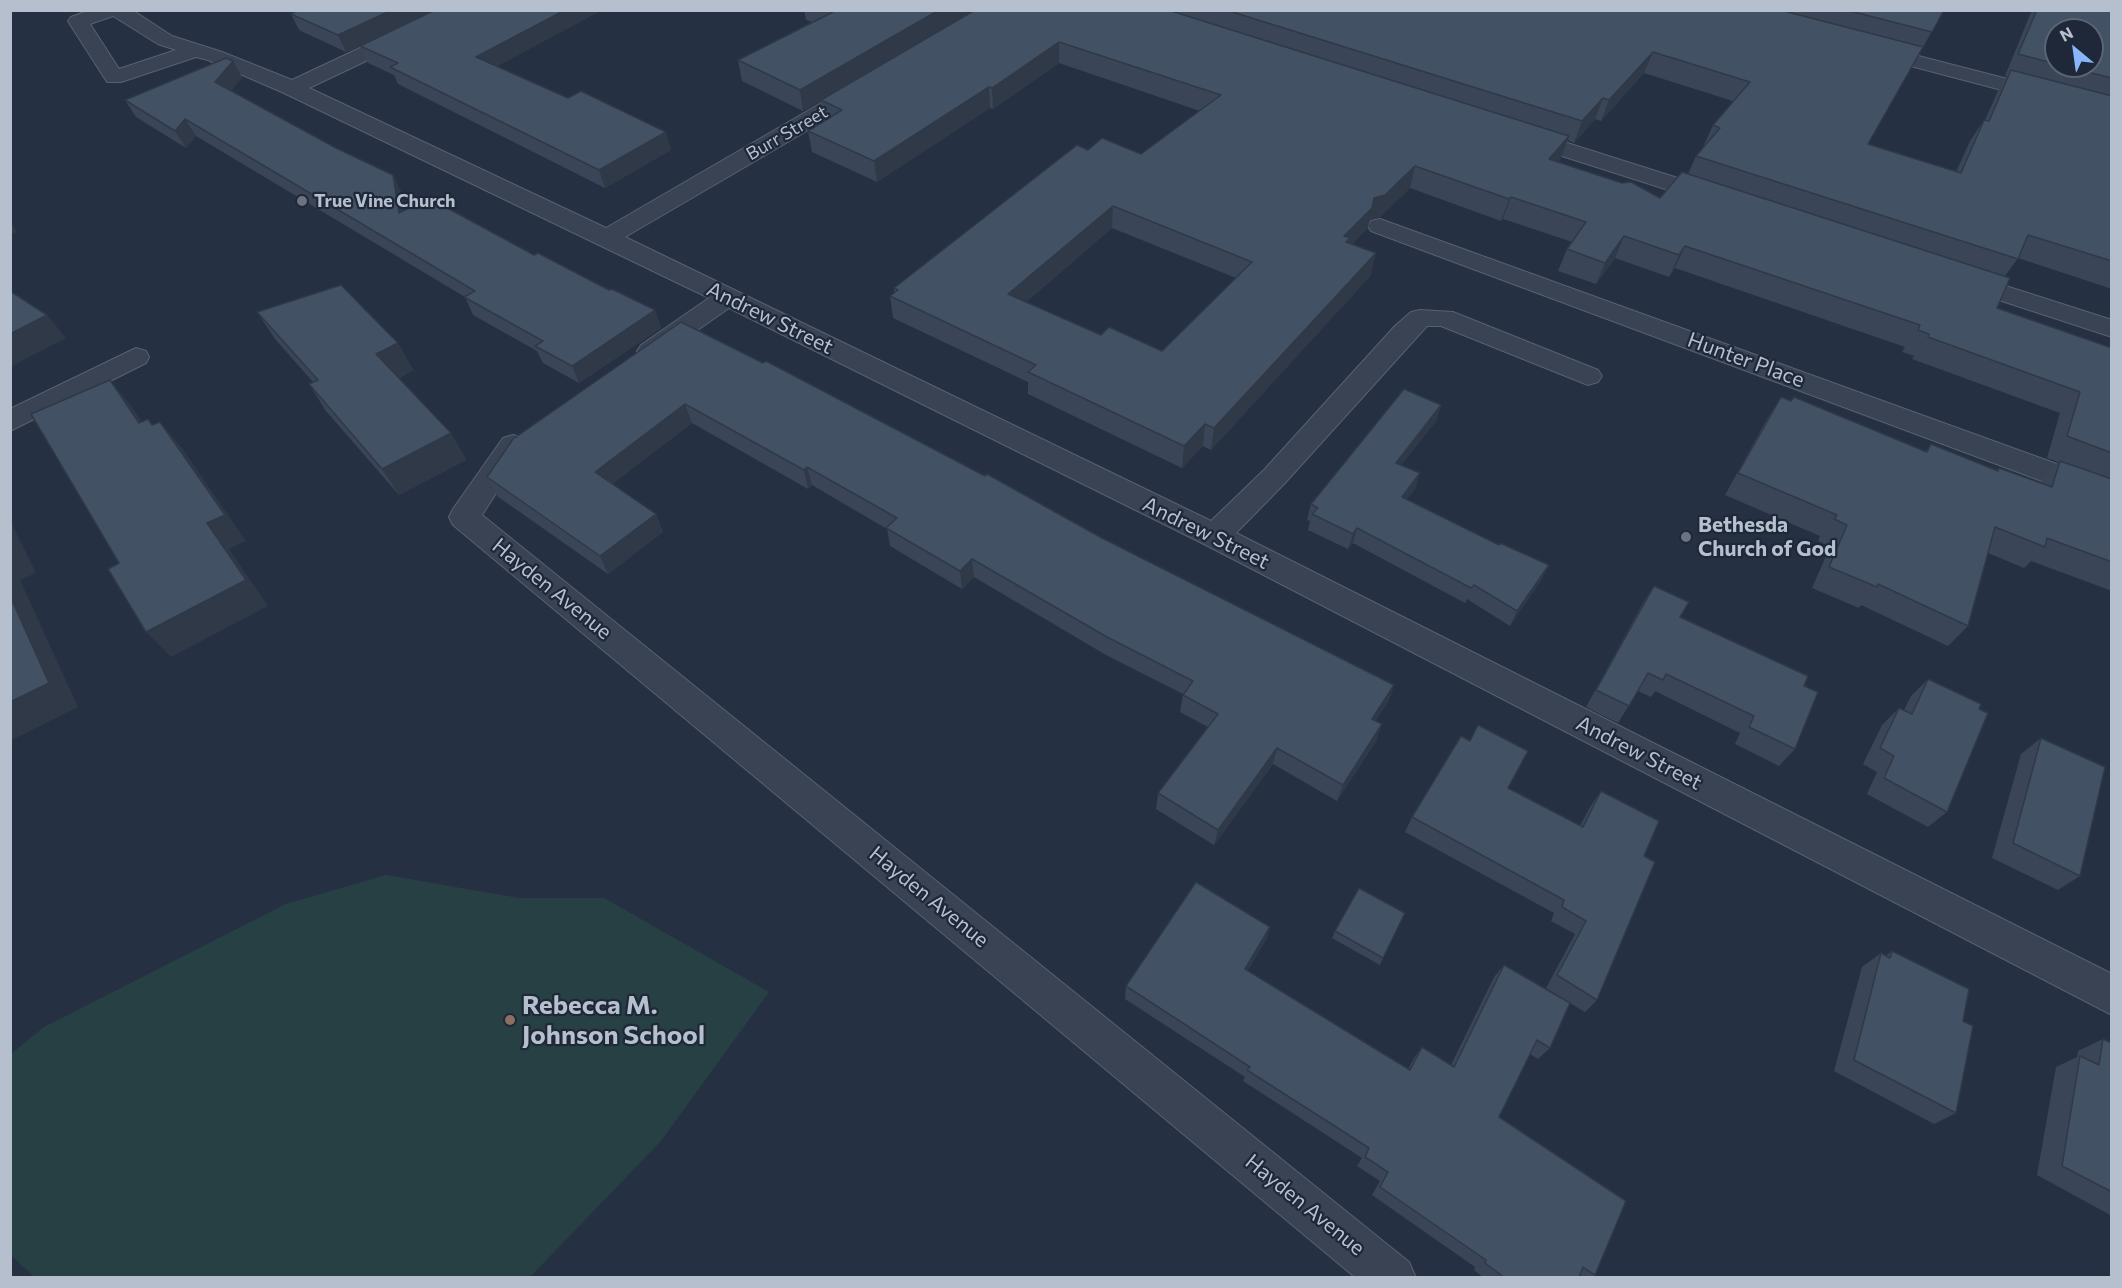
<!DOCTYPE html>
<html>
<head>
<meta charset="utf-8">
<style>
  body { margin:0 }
  #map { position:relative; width:2122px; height:1288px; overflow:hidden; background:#253143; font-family:Commissioner,sans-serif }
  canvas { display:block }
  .frame { position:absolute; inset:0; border:12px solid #b6bfcd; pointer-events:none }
  .north { position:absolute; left:2044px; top:18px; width:60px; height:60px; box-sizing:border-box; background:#1e2838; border:2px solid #5b6474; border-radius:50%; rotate:331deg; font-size:16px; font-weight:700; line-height:24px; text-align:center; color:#b6bfcd }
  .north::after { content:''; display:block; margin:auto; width:21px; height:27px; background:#89b5fe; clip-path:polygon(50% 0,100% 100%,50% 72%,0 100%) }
</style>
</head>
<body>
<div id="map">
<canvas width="2122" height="1288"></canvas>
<div class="frame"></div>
<div class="north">N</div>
</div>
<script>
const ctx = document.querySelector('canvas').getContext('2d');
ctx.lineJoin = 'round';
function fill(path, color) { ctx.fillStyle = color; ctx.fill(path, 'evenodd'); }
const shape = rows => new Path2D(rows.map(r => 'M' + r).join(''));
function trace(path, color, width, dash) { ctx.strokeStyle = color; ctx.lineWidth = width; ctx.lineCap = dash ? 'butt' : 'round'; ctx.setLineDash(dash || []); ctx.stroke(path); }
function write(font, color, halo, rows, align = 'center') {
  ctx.font = font + ' Commissioner,sans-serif'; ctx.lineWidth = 4.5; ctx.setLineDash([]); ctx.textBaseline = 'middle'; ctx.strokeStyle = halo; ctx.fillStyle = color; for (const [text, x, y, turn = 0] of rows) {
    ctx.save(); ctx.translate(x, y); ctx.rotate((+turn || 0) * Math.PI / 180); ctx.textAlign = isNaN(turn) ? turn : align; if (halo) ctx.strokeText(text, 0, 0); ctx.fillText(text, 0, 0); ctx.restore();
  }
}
fill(shape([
  [386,875,519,898,604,898,769,992,661,1141,530,1277,34,1277,11,1255,11,1054,44,1027,286,904]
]), '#274044');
const minor = shape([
  [90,10,132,10,172,36,222,52,292,80,441,10,468,10,465,14,309,88,606,228,854,84,870,84,873,89,870,94,625,237,1211,521,1264,470,1395,326,1411,312,1420,310,1453,312,1598,370,1602,376,1598,382,1588,385,1441,326,1427,326,1284,484,1236,533,2112,974,2112,1015,1204,544,729,308,659,357,650,360,641,357,637,351,641,345,709,298,284,93,208,60,196,57,121,82,107,82,68,21,71,17,90,10],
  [113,16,158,44,176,50,119,69,90,24,113,16],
  [1872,44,2112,106,2112,119,1865,54,1862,50,1865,46,1872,44],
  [1523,129,1722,192,1726,197,1722,202,1714,204,1706,202,1515,141,1512,136,1515,131,1523,129],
  [1380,219,2112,484,2112,507,1371,231,1368,226,1371,221,1380,219],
  [1959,271,2112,320,2112,337,1950,284,1946,279,1950,274,1959,271],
  [136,348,146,351,149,357,146,363,10,431,10,409,136,348],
  [513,435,523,438,527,445,482,515,1409,1262,1416,1278,1356,1278,453,525,449,517,453,509,503,438,513,435]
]);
trace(minor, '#576170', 2);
fill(minor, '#394353');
fill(shape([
  [602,10,497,66,671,150,605,188,398,84,394,75,368,63,360,46,346,52,299,30,291,14],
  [804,10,1944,10,1868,144,1956,172,1970,141,1984,120,1985,120,1998,91,2007,76,2005,76,2032,10,2112,10,2112,289,2018,258,2005,276,1997,308,2112,348,2112,591,2031,561,2024,568,1988,553,1968,626,1948,646,1861,605,1859,608,1812,588,1830,547,1818,541,1820,536,1725,495,1767,419,1781,397,1926,451,1931,444,1997,470,1999,468,2040,483,2058,462,2047,458,2060,413,1912,359,1914,356,1902,352,1905,347,1675,268,1669,277,1615,258,1596,284,1558,271,1567,249,1572,242,1503,219,1501,221,1410,188,1380,217,1370,220,1367,229,1352,244,1371,275,1211,450,1203,446,1182,468,1028,394,1028,382,893,318,890,296,894,293,894,288,1088,150,1141,154,1200,111,1059,63,993,109,990,108,877,182,812,152,808,131,824,121,821,101,803,111,742,81,738,60,812,22,806,20],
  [2056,30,2092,66,2056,66],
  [1644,73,1733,101,1713,125,1703,147,1704,147,1696,156,1688,174,1660,198,1558,162,1561,158,1568,140,1574,143,1595,119,1601,121],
  [1112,228,1236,278,1162,351,1101,335,1026,302],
  [233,61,242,77,231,91,336,148,393,175,401,192,405,211,534,255,655,310,661,328,579,383,543,363,537,351,473,315,465,297,196,136,186,148,136,117,125,100],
  [257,312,398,343,413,370,399,378,451,433,466,460,399,495,326,411,309,384,313,382,275,339],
  [681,322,1100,537,1394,685,1388,702,1375,721,1382,724,1376,741,1337,801,1273,764,1214,845,1156,809,1158,793,1208,727,1180,712,1183,694,1106,655,974,577,962,589,890,546,887,529,812,485,808,489,692,423,612,484,656,514,663,532,608,574,497,496,487,477],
  [1441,405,1436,421,1401,465,1420,473,1415,489,1407,499,1499,545,1549,565,1541,580,1510,626,1467,599,1465,603,1353,543,1348,549,1308,530,1310,521,1307,520,1311,504],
  [1654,586,1680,617,1804,686,1795,749,1779,766,1735,744,1740,733,1655,691,1651,697,1638,691,1618,723,1586,707,1643,603],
  [1928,679,1947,812,1928,827,1867,794,1877,772,1863,764,1882,725,1899,708,1904,710,1911,696],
  [2041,738,2080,876,2058,890,1992,858,2021,754],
  [1508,788,1580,826,1590,807,1601,791,1644,856,1597,1000,1585,1012,1570,1003,1550,1048,1538,1059,1530,1054,1499,1117,1595,1275,1589,1278,1484,1278,1474,1270,1475,1267,1372,1195,1380,1181,1357,1166,1362,1158,1243,1081,1245,1077,1125,999,1126,986,1270,927,1266,940,1247,971,1408,1069,1414,1058,1422,1047,1451,1065,1494,977,1504,965,1559,996,1546,988,1575,934,1551,921,1554,913,1405,832,1412,817],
  [1335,931,1383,958,1380,965,1332,938],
  [1892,951,1963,1021,1956,1113,1934,1124,1834,1071,1862,967,1881,953,1885,956],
  [2103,1039,2112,1043,2112,1216,2037,1175,2056,1067,2077,1057,2078,1051]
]), '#3a4657');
fill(shape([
  [392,10,435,10,346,52,338,35],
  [565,10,602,10,483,74,476,57],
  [939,10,977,10,803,111,800,90],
  [1059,42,1059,63,993,109,992,88],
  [1653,52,1644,73,1601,121,1609,100],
  [233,61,242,77,225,99,215,82],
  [989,87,990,108,877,182,874,161],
  [1603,98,1595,119,1574,143,1582,121],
  [185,119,196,136,186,148,175,131],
  [666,132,671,150,605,188,599,170],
  [1569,136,1561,158,1542,181,1549,159],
  [1415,166,1410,188,1380,217,1370,220,1367,229,1347,249,1344,236,1374,198],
  [393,175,401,192,408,231,399,213],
  [1511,197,1503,219,1501,221,1509,199],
  [1113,206,1112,228,1009,316,1008,294],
  [10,221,17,232,10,235],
  [1624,236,1615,258,1596,284,1605,263],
  [1685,246,1675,268,1669,277,1679,255],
  [1376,253,1371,275,1211,450,1214,428],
  [655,310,661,328,579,383,572,366],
  [47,315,66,338,10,367,10,334],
  [398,343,413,370,392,381,376,354],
  [110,380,132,407,161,450,139,423],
  [685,404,692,423,603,491,595,472],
  [1441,405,1436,421,1391,478,1396,463],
  [160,422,182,448,246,541,229,549,268,606,171,657,146,632,207,523],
  [1205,424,1203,446,1182,468,1184,446],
  [451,433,466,460,399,495,382,469],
  [807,467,812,485,808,489,804,470],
  [1420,473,1415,489,1397,512,1402,497],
  [656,514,663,532,608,574,600,556],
  [10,520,36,573,20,580,78,707,10,741],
  [1357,528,1353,543,1348,549,1353,534],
  [972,559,974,577,962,589,960,571],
  [1549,565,1541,580,1510,626,1517,611],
  [1394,685,1388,702,1366,736,1372,719],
  [1382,724,1376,741,1337,801,1343,785],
  [1277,748,1273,764,1214,845,1218,830],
  [1270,927,1266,940,1241,982,1245,969]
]), '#2f3947');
const building = shape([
  [298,10,392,10,338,35,291,14,298,10],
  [435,10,565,10,476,57,568,98,581,91,666,132,599,170,390,67,398,63,360,46,435,10],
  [830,10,939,10,800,90,738,60,833,12,830,10],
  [975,10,1168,10,1569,136,1549,159,1622,183,1631,182,1660,198,1682,172,2010,278,1997,308,2112,348,2112,453,2067,436,2080,392,1928,337,1929,334,1918,330,1920,325,1685,246,1679,255,1624,236,1605,263,1567,249,1586,222,1511,197,1509,199,1415,166,1385,195,1374,198,1372,208,1344,236,1350,238,1346,242,1376,253,1214,428,1205,424,1184,446,1028,372,1036,365,890,296,898,290,894,288,1077,145,1088,150,1102,138,1141,154,1221,95,1059,42,992,88,989,87,874,161,808,131,842,110,821,100,975,10],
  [1113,206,1252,262,1162,351,1109,327,1101,335,1008,294,1113,206],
  [1226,10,1780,10,1923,47,1868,144,1961,173,1984,120,1989,121,2011,70,2112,96,2112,261,2028,235,2018,259,1696,156,1720,128,1713,125,1750,82,1653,52,1609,100,1603,98,1582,121,1226,10],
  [1846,10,1944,10,1932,32,1846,10],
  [2037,10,2112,10,2112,78,2063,66,2092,66,2092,30,2056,30,2056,64,2018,54,2037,10],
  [226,58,233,61,215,82,336,148,393,175,399,213,429,198,534,255,538,253,609,290,612,289,655,310,572,366,535,346,543,341,464,297,475,291,185,119,175,131,125,100,226,58],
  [341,285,398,343,376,354,451,433,382,469,309,384,318,380,257,312,341,285],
  [10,291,47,315,10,334,10,291],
  [681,322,763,363,766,361,985,476,987,474,1100,537,1394,685,1372,719,1382,724,1343,785,1277,748,1218,830,1158,793,1218,714,1183,695,1193,681,1107,637,972,559,960,571,886,528,897,518,807,467,804,470,685,404,595,472,656,514,600,556,487,477,513,439,681,322],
  [110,380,139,423,148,419,152,425,160,422,225,515,207,523,246,580,146,632,108,569,119,563,31,414,110,380],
  [1404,389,1441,405,1396,463,1420,473,1402,497,1499,545,1500,543,1549,565,1517,611,1474,585,1471,588,1357,528,1353,534,1312,514,1318,508,1311,504,1404,389],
  [1781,397,1791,401,1794,397,1927,452,1931,444,1998,471,1999,468,2052,487,2060,461,2112,479,2112,562,2047,538,2045,547,1995,527,1968,626,1878,584,1877,587,1829,567,1847,525,1834,519,1837,515,1738,473,1781,397],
  [1654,586,1689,602,1680,617,1808,676,1804,686,1818,692,1795,749,1749,727,1754,716,1666,674,1663,680,1648,673,1629,706,1596,690,1654,586],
  [10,596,49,683,10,702,10,596],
  [1928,679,1981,704,1979,709,1988,713,1947,812,1884,778,1894,756,1880,748,1899,708,1912,714,1928,679],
  [1478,725,1528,751,1508,788,1583,827,1601,791,1659,821,1644,856,1655,862,1597,1000,1557,975,1586,921,1562,907,1564,900,1412,817,1461,736,1470,741,1478,725],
  [2041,738,2105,767,2080,876,2013,843,2041,738],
  [1196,882,1270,927,1245,969,1410,1070,1422,1047,1454,1067,1504,965,1570,1003,1550,1048,1537,1040,1499,1117,1626,1201,1595,1275,1583,1267,1579,1278,1505,1278,1485,1263,1486,1260,1380,1187,1388,1172,1365,1157,1369,1148,1247,1070,1250,1067,1126,986,1196,882],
  [1359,888,1405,913,1383,958,1335,931,1359,888],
  [1892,951,1969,989,1963,1021,1973,1026,1956,1113,1854,1060,1881,953,1890,958,1892,951],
  [2103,1039,2112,1043,2112,1192,2062,1166,2080,1056,2099,1065,2103,1039]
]);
fill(building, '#435165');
trace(building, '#2f3947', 1.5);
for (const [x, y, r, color] of [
  [302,201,6,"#6b7280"],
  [1686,537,6,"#6b7280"],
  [510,1020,6,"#8d6e63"]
]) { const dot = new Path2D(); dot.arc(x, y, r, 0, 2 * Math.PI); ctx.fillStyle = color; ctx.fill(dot); trace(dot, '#1e2838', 2); }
write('18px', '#b6bfcd', '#1e2838', [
  ["Burr Street",787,133,-30]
]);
write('bold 18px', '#b6bfcd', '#1e2838', [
  ["True Vine Church",314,201]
], 'left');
write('21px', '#b6bfcd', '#1e2838', [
  ["Andrew Street",770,318,26],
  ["Hunter Place",1746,360,20],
  ["Andrew Street",1206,533,26],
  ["Hayden Avenue",552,589,39],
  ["Andrew Street",1639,753,27],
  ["Hayden Avenue",929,897,39],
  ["Hayden Avenue",1305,1205,39]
]);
write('bold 21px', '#b6bfcd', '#1e2838', [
  ["Bethesda",1698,525],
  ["Church of God",1698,549]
], 'left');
write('bold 26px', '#b6bfcd', '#1e2838', [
  ["Rebecca M.",522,1005],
  ["Johnson School",522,1035]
], 'left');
</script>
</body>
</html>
